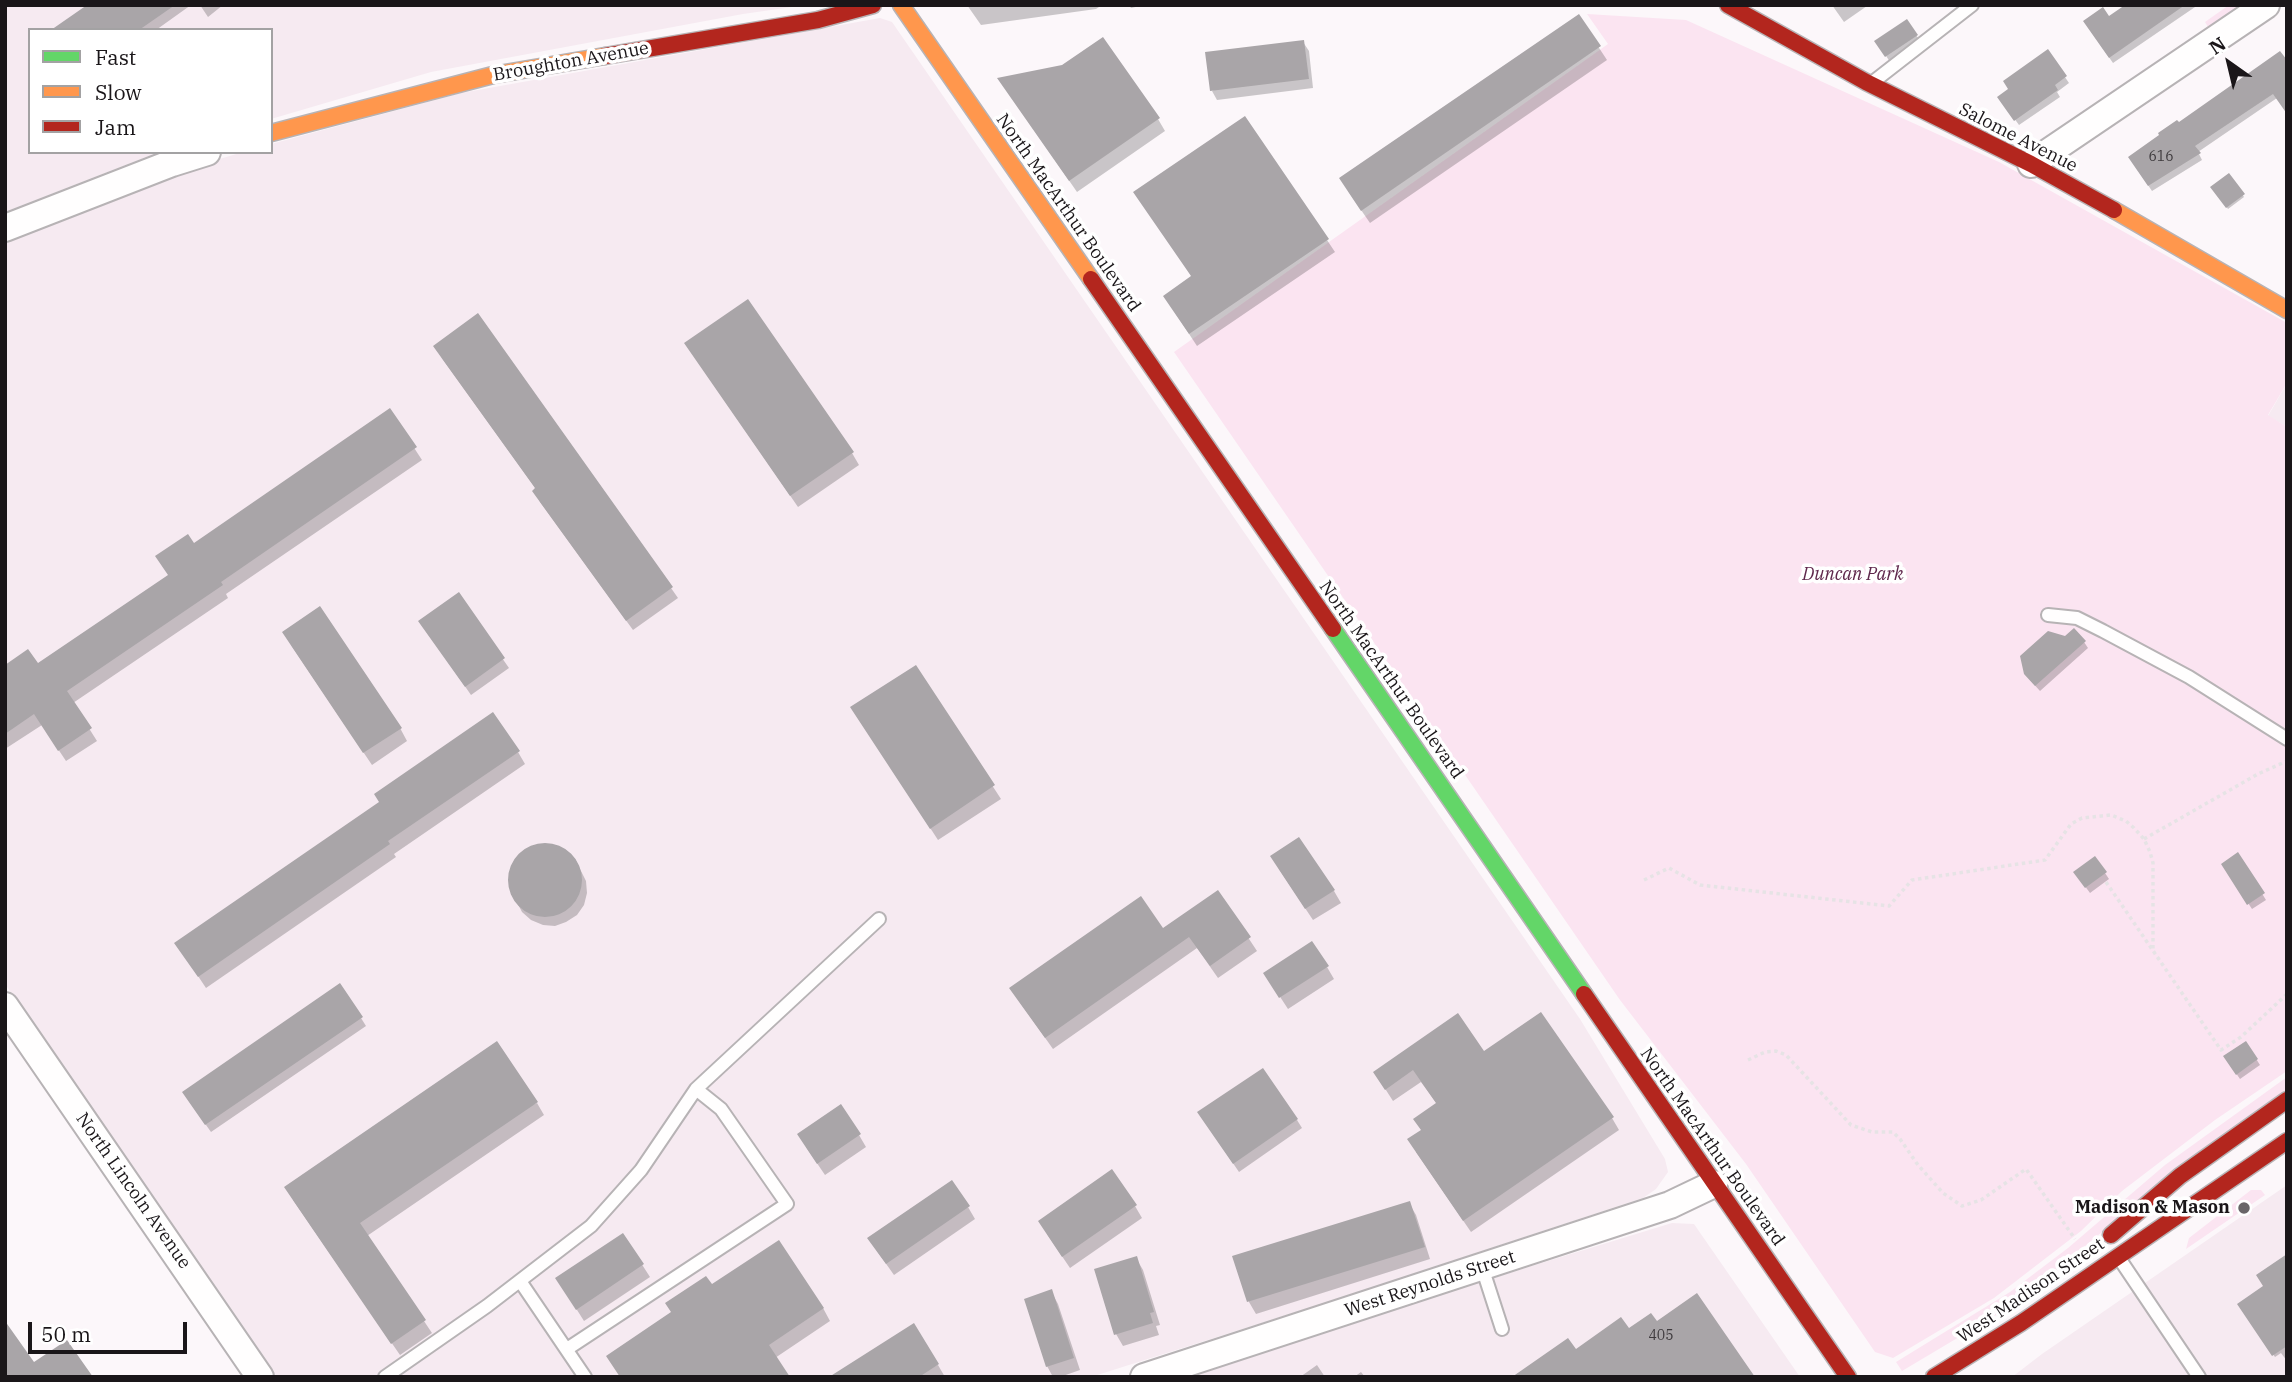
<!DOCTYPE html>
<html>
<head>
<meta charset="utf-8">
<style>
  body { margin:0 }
  #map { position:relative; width:2292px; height:1382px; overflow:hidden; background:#fcf7fa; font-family:"IBM Plex Serif",serif }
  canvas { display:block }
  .frame { position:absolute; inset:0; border:7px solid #1a1619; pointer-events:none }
  .legend { position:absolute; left:28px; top:28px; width:245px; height:126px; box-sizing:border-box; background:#fff; border:2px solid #a3a2a3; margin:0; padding:9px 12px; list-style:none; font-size:21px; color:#1a1619 }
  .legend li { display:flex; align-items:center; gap:14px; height:35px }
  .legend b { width:35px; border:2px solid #a3a2a3 }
  .north { position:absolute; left:2194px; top:28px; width:70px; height:70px; -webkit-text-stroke:5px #fff; paint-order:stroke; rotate:326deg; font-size:19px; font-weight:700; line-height:28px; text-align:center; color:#1a1619 }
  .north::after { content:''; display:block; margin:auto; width:24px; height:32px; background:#1a1619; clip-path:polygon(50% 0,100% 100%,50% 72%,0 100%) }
  .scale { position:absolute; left:28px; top:1322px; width:159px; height:32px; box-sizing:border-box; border:4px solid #1a1619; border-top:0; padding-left:9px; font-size:21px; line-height:24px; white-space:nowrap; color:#1a1619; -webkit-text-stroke:5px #fff; paint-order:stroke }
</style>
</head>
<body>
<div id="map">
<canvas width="2292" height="1382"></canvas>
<div class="frame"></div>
<ul class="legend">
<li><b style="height:9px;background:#63d668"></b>Fast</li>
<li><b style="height:9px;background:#ff974d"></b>Slow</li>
<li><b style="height:9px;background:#b3261e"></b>Jam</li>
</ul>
<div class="north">N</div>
<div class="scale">50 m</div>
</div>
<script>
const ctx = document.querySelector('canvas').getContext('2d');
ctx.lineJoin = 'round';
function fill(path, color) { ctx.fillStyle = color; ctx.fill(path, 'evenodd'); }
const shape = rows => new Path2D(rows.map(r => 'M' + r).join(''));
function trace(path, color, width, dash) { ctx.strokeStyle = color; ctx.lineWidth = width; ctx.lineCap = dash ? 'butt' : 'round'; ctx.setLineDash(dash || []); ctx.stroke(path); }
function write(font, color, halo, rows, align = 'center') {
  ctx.font = font + ' "IBM Plex Serif",serif'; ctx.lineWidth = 7; ctx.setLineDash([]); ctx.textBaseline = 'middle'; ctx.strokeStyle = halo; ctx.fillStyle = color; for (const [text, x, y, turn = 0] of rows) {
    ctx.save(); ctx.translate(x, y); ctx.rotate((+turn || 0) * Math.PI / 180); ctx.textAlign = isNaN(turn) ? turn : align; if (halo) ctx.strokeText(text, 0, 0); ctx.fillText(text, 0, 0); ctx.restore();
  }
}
fill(shape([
  [5,5,806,5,743,14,431,72,271,119,271,30,30,30,30,152,159,152,5,212],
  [880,18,892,22,1580,1019,1665,1159,1668,1172,1656,1189,1643,1198,1328,1302,1091,1377,277,1377,5,984,5,238,180,171,243,152,271,152,271,144,461,93],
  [2287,383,2287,427,2268,416],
  [2287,1185,2287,1377,2012,1377,2042,1354],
  [1672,1223,1694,1224,1800,1377,1185,1377,1525,1268]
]), '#f6eaf1');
fill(shape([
  [2229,5,2244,5,2210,30,2205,22],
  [1587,14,1686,20,1999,162,2287,323,2287,383,2268,415,2287,427,2287,1071,2215,1120,2122,1191,2081,1231,1994,1298,1893,1358,1875,1352,1746,1164,1620,1000,1174,352,1608,44],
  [2287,1077,2287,1091,2108,1227,2043,1281,1996,1315,1902,1371,1896,1362,2010,1292,2068,1248,2165,1165],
  [2251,1190,2261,1190,2265,1195,2186,1249,2189,1238]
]), '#fbe4f1');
fill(shape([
  [90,5,191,5,156,30,69,30],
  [200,5,223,5,208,17],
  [967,5,1102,5,1096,9,981,25],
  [1129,5,1145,5,1131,8],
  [1832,5,1867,5,1867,6,1844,22],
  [2127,5,2198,5,2113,63,2088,27,2109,18],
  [1578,16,1607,60,1370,223,1348,191],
  [1907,21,1920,41,1890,62,1877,42],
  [1303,42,1309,51,1313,88,1217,100,1212,91],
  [2047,51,2069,83,2057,92,2060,97,2019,125,2003,103,2010,89],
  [2280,53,2277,98,2198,152,2202,160,2152,191,2133,163,2178,124],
  [1007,91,1158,119,1165,131,1077,192],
  [2229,175,2244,197,2228,209,2213,187],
  [1327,240,1335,252,1197,346,1172,308],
  [694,356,852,453,859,465,798,507],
  [441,357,671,588,678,598,633,630,540,502,536,489],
  [390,411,422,460,226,594,228,598,73,703,97,741,66,761,42,725,5,749,5,689,169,576,194,545],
  [458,595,509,668,471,695,426,630],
  [2084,642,2088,648,2040,691,2030,680],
  [291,645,400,728,407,741,372,765],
  [915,667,1001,799,938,840,860,720],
  [518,752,525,764,394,854,396,857,206,988,184,955],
  [546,844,557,846,567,851,575,859,586,881,587,893,584,905,577,915,566,922,555,926,543,925,531,920,522,912,511,891,509,880,516,858,535,845],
  [2238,855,2266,900,2252,909,2223,865],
  [2095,858,2109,879,2090,893,2079,878],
  [1279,869,1334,891,1341,903,1313,920],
  [1218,892,1257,951,1218,978,1197,948,1053,1049,1019,1001,1163,930],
  [1327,967,1334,979,1288,1009,1273,986],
  [361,1018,366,1026,211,1132,189,1101],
  [2246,1043,2260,1065,2240,1079,2225,1057],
  [1484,1053,1612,1118,1619,1130,1471,1232,1416,1152,1422,1131,1437,1104,1421,1082,1393,1101,1375,1073],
  [537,1103,544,1115,367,1236,432,1333,400,1355,293,1200],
  [1297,1120,1302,1128,1239,1172,1205,1122],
  [859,1135,866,1147,825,1175,806,1147],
  [1409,1203,1416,1215,1430,1259,1256,1314,1249,1302,1235,1257],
  [1135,1206,1142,1218,1070,1268,1047,1234],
  [968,1207,975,1219,894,1275,877,1251],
  [623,1235,650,1277,584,1321,565,1291],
  [2287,1256,2287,1361,2281,1353,2275,1357,2239,1305,2266,1287],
  [1136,1258,1143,1270,1160,1325,1156,1326,1159,1335,1123,1346,1116,1334],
  [712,1287,823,1308,830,1321,775,1358],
  [1051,1291,1058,1304,1080,1370,1060,1377,1053,1377,1047,1366],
  [938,1365,945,1377,832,1377],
  [1317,1365,1325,1377,1300,1377],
  [1361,1372,1365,1377,1354,1377]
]), '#0003');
fill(shape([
  [87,5,175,5,139,30,51,30],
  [2125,5,2185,5,2109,58,2083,21,2103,7,2109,16],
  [1579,14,1601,46,1361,211,1339,178],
  [1907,19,1918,35,1885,57,1874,41],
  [1103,37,1160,118,1069,181,997,78,1062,65],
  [1304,40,1309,79,1210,91,1205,52],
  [2048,49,2067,76,2055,85,2058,90,2014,121,1997,97,2008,89,2003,81],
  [2280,51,2287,60,2287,114,2273,94,2195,146,2201,153,2148,186,2128,157,2159,135,2158,133,2177,120,2179,122],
  [1245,116,1329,239,1189,334,1163,296,1191,276,1133,192],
  [2229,173,2245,194,2226,208,2210,187],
  [748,299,854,452,790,496,684,343],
  [478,313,673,587,626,621,532,491,535,488,433,346],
  [390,408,417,447,221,582,223,585,67,691,92,728,58,751,34,714,5,734,5,665,28,649,38,663,168,575,155,556,188,534,194,543],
  [459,592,505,658,465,687,418,621],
  [320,606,402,728,363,753,282,632],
  [2074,628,2086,641,2035,686,2024,674,2020,656,2048,631,2065,636],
  [916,665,995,785,930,829,850,707],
  [493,712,520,751,388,841,390,844,198,977,174,943,379,802,374,794],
  [1299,837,1335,890,1305,909,1270,856],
  '508 880a37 37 0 1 1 74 0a37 37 0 1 1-74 0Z',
  [2238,852,2265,893,2247,905,2221,864],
  [2095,856,2107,872,2085,888,2073,872],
  [1218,890,1251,937,1210,966,1189,937,1045,1038,1009,988,1141,896,1163,928],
  [1312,941,1329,966,1279,998,1263,973],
  [340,983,363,1017,205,1125,182,1092],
  [1541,1012,1614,1117,1463,1221,1407,1139,1421,1130,1413,1119,1436,1103,1413,1070,1385,1090,1373,1072,1458,1013,1484,1051],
  [497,1041,538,1102,360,1223,426,1320,391,1344,284,1187],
  [2246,1041,2258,1059,2236,1075,2223,1056],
  [1263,1068,1298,1119,1233,1164,1197,1112],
  [841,1104,861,1134,817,1164,797,1134],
  [1112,1169,1137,1205,1062,1257,1038,1221],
  [952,1180,970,1206,886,1264,867,1238],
  [1410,1201,1425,1247,1247,1302,1232,1256],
  [623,1233,644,1264,576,1310,555,1278],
  [779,1240,824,1308,769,1345,790,1377,620,1377,606,1356,671,1312,665,1303,706,1276,712,1284],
  [2287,1254,2287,1346,2272,1356,2237,1304,2263,1286,2256,1275],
  [1137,1256,1154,1312,1150,1313,1153,1323,1114,1335,1094,1269],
  [1052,1289,1074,1358,1046,1367,1024,1299],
  [1697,1293,1755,1377,1512,1377,1568,1338,1576,1349,1621,1317,1629,1328,1651,1313,1657,1321],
  [5,1321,34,1362,67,1340,93,1377,5,1377],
  [914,1323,939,1364,919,1377,829,1377]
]), '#a9a5a8');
const lane = shape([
  [1873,82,1972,5],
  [2048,615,2077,618,2103,631,2189,677,2287,739],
  [2121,1261,2199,1377],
  [1482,1267,1502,1329],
  [520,1281,585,1377],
  [567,1349,787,1204,721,1109,696,1089],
  [385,1377,487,1306,591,1226,641,1170,696,1089,879,919]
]);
const street = shape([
  [2031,164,2266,5],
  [5,228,172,163,207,152],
  [5,1006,260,1377],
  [1144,1377,1670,1205,1714,1184]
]);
const fast = shape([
  [1333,629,1584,994]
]);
const slow = shape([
  [901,5,1091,279],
  [271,133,493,75,605,56],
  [2114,210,2287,310]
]);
const jam = shape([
  [1728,5,1866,82,2031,164,2114,210],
  [605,56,818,20,873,5],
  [1091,279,1333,629],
  [1584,994,1848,1377],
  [2111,1235,2180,1176,2287,1100],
  [1934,1377,2021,1323,2287,1141]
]);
trace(lane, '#b7b3b5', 16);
trace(street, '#b7b3b5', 30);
trace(fast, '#b7b3b5', 19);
trace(slow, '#b7b3b5', 19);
trace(jam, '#b7b3b5', 19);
trace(shape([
  [2144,839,2258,774,2287,761],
  [1644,880,1669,868,1700,885,1889,906,1912,880,2045,860,2071,824,2082,818,2111,815,2126,821,2134,828,2144,839,2150,852,2153,863,2153,951],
  [2106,882,2221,1050,2241,1037,2287,994],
  [1748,1060,1765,1052,1776,1051,1786,1055,1851,1125,1872,1132,1893,1132,1900,1139,1918,1165,1943,1193,1962,1206,1981,1200,2026,1169,2075,1239]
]), '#e6e3e5', 3.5, [3.5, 3.5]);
trace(lane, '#fffefe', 12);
trace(street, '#fffefe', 26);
trace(fast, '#63d668', 16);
trace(slow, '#ff974d', 16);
trace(jam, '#b3261e', 16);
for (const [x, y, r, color] of [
  [2244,1208,7,"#696568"]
]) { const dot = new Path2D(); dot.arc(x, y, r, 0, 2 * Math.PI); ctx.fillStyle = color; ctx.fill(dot); trace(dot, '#fff', 2.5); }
write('14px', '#3e3a3d', null, [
  ["616",2161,157],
  ["405",1661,1336]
]);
write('18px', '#1a1619', '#fff', [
  ["Broughton Avenue",571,62,-10],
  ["Salome Avenue",2018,138,27],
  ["North MacArthur Boulevard",1068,213,55],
  ["North MacArthur Boulevard",1391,680,55],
  ["North MacArthur Boulevard",1712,1147,55],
  ["North Lincoln Avenue",133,1191,55],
  ["West Reynolds Street",1430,1284,-18],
  ["West Madison Street",2031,1291,-34]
]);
write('italic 18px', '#5f274c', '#fff', [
  ["Duncan Park",1853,575]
]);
write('bold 18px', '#1a1619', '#fff', [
  ["Madison & Mason",2230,1208]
], 'right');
</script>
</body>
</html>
